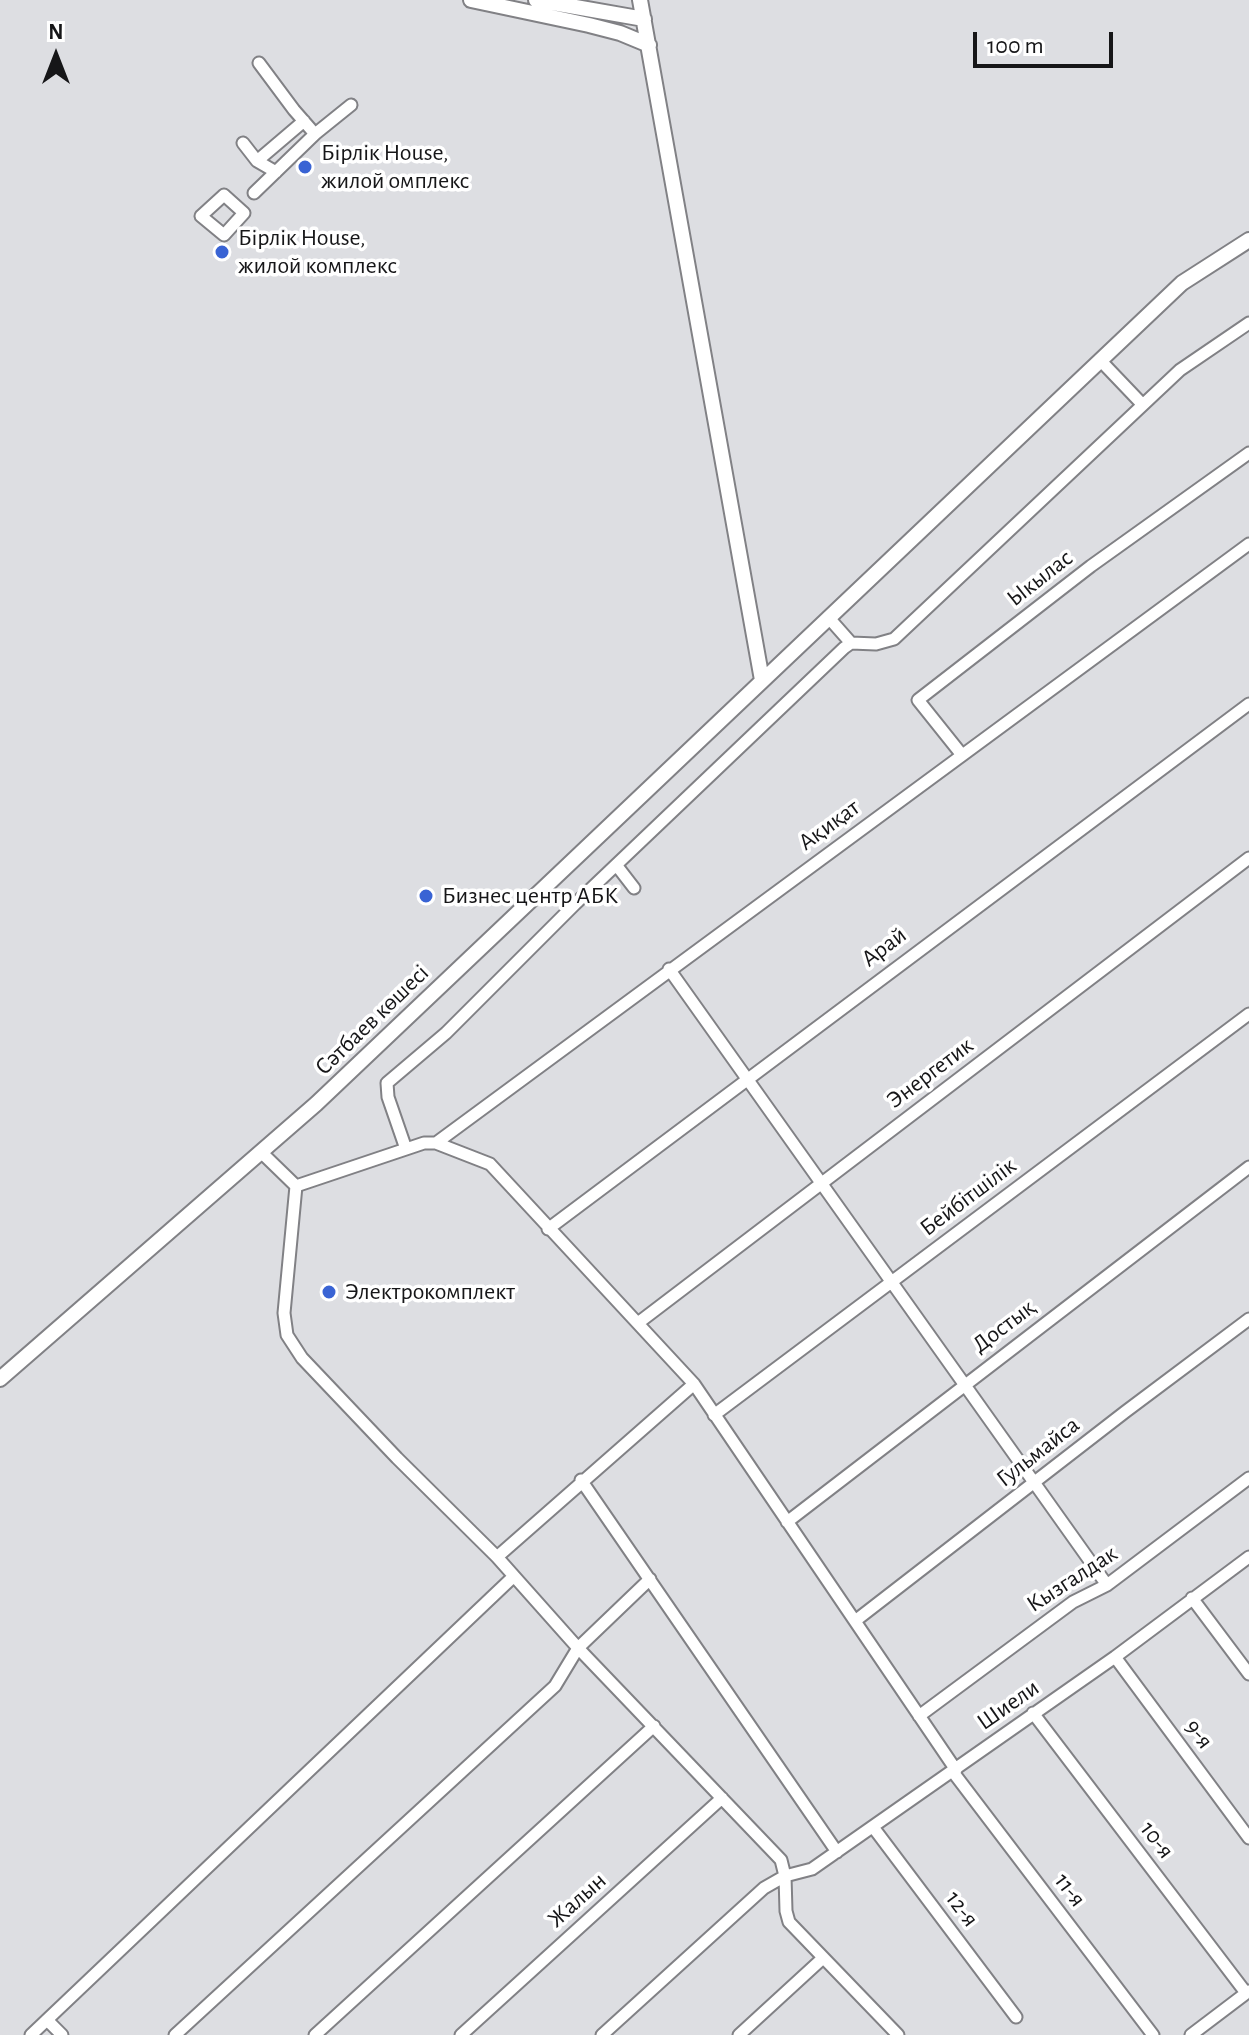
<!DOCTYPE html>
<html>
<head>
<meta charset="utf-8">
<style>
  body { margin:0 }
  #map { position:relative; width:1249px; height:2035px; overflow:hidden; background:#dddee2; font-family:"Alegreya Sans",sans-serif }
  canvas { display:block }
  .north { position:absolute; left:16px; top:16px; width:80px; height:80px; -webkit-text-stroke:6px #fff; paint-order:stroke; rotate:0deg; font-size:22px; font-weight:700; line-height:32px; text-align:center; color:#161618 }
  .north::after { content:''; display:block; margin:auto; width:28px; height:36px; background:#161618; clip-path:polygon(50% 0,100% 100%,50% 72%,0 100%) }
  .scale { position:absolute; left:973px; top:32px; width:140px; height:36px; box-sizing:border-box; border:4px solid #161618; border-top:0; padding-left:10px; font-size:24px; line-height:28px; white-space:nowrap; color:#161618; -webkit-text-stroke:6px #fff; paint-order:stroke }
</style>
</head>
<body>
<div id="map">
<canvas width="1249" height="2035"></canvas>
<div class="north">N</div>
<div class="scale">100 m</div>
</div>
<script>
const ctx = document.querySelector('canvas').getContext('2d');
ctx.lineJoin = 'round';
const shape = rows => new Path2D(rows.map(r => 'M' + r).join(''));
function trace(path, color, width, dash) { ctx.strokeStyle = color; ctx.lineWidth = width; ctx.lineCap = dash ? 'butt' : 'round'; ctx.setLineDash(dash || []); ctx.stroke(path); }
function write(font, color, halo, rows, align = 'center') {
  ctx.font = font + ' "Alegreya Sans",sans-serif'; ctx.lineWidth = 7; ctx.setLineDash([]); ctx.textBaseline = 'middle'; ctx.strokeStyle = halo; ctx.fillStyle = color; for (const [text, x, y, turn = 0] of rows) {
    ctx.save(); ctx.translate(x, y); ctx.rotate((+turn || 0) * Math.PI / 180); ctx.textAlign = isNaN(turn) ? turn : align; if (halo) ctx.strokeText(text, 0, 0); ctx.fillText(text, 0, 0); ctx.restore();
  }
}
const minor = shape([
  [259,63,294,110,315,134,351,105],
  [243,143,257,161,276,172],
  [257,161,304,121],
  [254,193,315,134],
  [224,195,244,213,224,235,201,216,224,195],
  [1100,360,1142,404],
  [828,617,851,643],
  [962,755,918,700,1091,566,1249,453],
  [617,866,634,888],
  [669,969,1107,1585],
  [436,1143,1249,544],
  [406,1149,388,1097,387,1083,446,1033,575,904,844,648,851,643,876,644,894,639,1180,370,1249,323],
  [261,1152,296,1186],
  [296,1186,284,1313,287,1335,302,1358,397,1458,497,1557,578,1648,781,1860,785,1876,786,1911,789,1922,898,2035],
  [296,1186,424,1143,436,1143,490,1164,694,1384,956,1770],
  [548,1229,1249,704],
  [638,1323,1249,858],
  [714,1415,1249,1014],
  [581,1480,837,1852],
  [787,1522,1249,1167],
  [497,1557,694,1384],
  [1192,1598,1249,1674],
  [855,1621,1125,1412,1249,1319],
  [1115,1657,1249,1838],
  [1033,1713,1246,1993],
  [919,1716,1073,1602,1107,1585,1249,1478],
  [953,1772,1153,2035],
  [873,1827,1016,2017],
  [47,2020,62,2035],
  [31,2035,513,1577],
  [175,2035,555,1686,578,1648,650,1579],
  [315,2035,654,1726],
  [461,2035,722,1798],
  [602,2035,764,1888,785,1876,812,1869,1115,1657,1249,1557],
  [739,2035,823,1958],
  [1191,2035,1249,1991]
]);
const major = shape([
  [471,0,589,25,620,33,649,45],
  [536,0,644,19],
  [640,0,762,680],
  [0,1379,316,1104,1182,283,1249,240]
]);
trace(minor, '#818185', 15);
trace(major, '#818185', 18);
trace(minor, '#fff', 11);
trace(major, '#fff', 14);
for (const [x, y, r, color] of [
  [305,167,8,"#3963d4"],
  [222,252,8,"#3963d4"],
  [426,896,8,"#3963d4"],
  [329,1292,8,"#3963d4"]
]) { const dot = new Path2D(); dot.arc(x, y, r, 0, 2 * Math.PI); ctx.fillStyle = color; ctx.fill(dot); trace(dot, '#fff', 3); }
write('24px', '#161618', '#fff', [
  ["Бірлік House,",321,153],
  ["жилой омплекс",321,181],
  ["Бірлік House,",238,238],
  ["жилой комплекс",238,266],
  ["Бизнес центр АБК",442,896],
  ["Электрокомплект",345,1292]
], 'left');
write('24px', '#161618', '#fff', [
  ["Ыкылас",1040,578,-38],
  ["Ақиқат",829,825,-36],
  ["Арай",884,947,-37],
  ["Сәтбаев көшесі",372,1020,-44],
  ["Энергетик",930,1073,-37],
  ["Бейбітшілік",968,1197,-37],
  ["Достық",1004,1326,-37],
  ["Гульмайса",1038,1452,-38],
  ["Кызгалдак",1072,1579,-33],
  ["Шиели",1008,1705,-35],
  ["9-я",1199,1734,53],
  ["10-я",1157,1840,53],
  ["11-я",1070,1890,53],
  ["Жалын",577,1900,-42],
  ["12-я",962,1909,53]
]);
</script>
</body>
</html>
